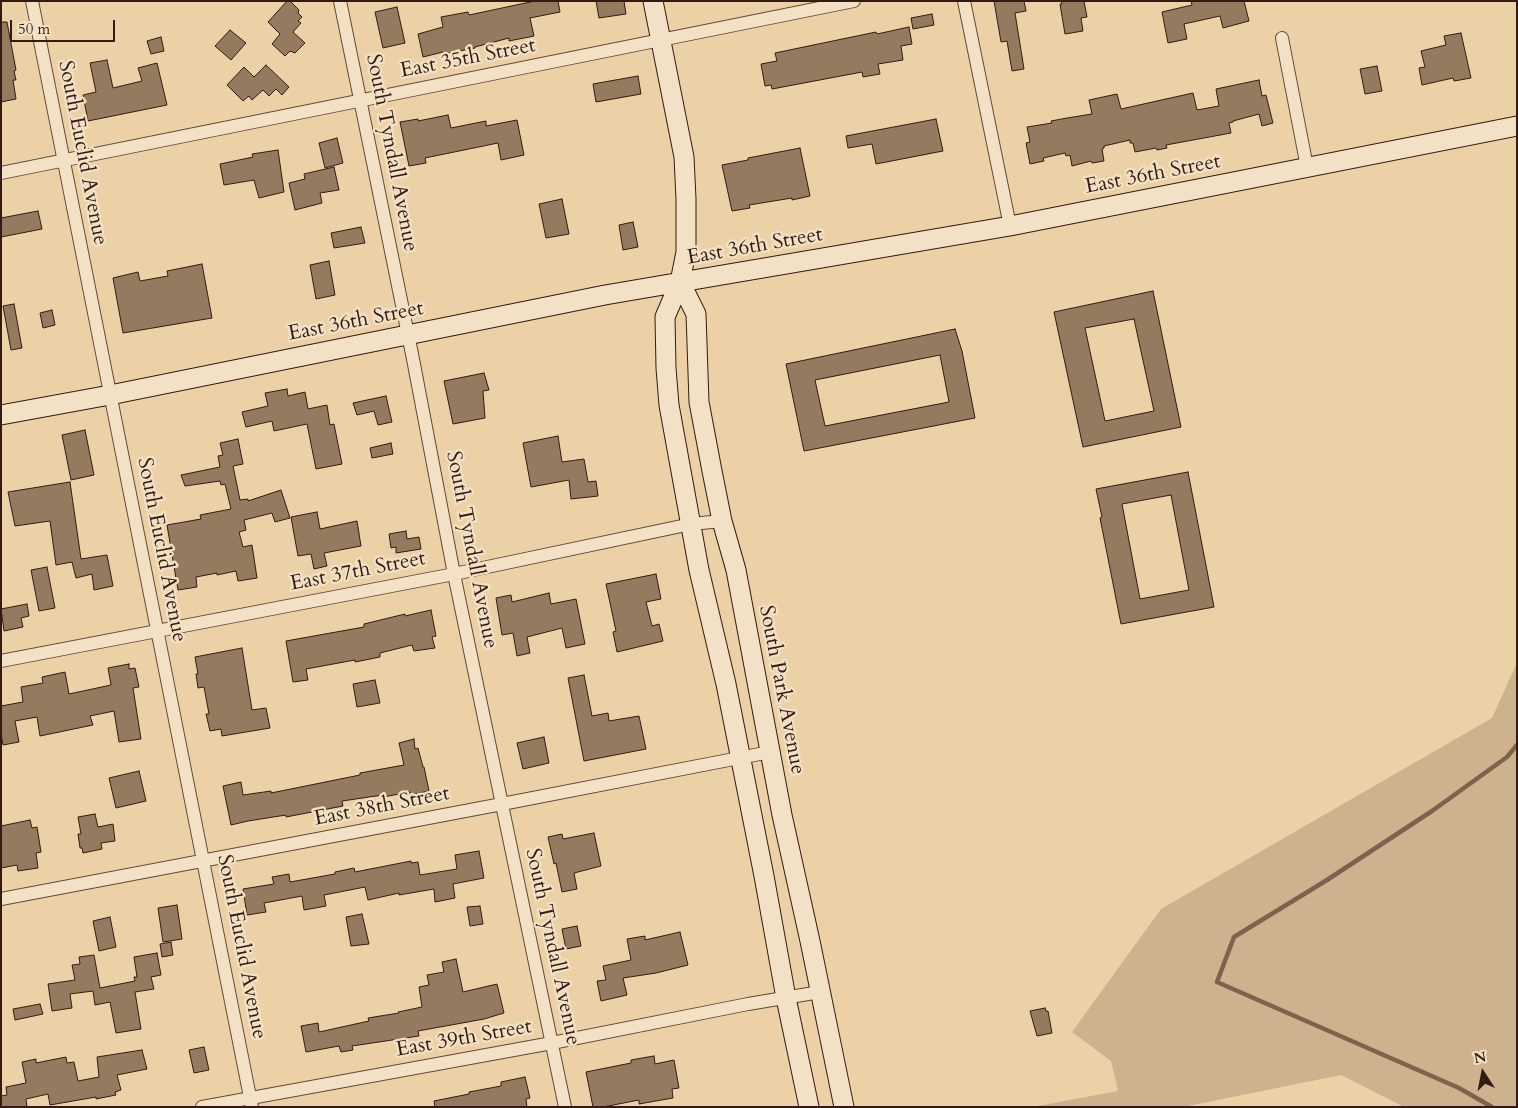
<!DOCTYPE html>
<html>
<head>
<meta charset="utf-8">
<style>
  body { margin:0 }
  #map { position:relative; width:1518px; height:1108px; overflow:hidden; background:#edd1a6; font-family:Cardo,serif }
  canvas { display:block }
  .frame { position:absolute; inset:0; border:2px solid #331b13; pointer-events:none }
  .north { position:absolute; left:1458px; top:1048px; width:50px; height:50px; -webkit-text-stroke:4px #f3e1c5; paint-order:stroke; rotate:349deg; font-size:14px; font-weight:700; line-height:20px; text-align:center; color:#331b13 }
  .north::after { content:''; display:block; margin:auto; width:18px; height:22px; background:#331b13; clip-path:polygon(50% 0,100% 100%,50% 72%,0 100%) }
  .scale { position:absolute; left:10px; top:20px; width:105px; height:22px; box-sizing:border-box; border:2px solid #331b13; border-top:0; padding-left:6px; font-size:15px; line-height:18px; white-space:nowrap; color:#331b13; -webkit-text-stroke:4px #f3e1c5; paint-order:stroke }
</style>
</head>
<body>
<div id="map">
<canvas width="1518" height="1108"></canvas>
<div class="frame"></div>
<div class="north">N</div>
<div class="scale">50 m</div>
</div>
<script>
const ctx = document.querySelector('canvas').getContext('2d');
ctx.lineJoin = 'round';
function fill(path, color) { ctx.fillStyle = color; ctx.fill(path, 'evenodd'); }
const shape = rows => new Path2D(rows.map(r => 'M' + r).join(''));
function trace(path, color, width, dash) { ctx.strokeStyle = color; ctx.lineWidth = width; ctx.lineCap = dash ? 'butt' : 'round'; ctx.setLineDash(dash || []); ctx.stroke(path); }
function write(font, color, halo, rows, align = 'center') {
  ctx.font = font + ' Cardo,serif'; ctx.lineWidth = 4.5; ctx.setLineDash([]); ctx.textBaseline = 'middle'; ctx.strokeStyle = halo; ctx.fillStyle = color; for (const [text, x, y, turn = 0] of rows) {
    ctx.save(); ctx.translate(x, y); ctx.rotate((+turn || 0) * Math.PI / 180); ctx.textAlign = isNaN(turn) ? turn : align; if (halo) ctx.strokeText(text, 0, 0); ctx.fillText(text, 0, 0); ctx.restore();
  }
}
fill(shape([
  [1517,663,1517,1107,1404,1107,1341,1075,1183,1107,1032,1107,1118,1091,1111,1061,1072,1032,1161,909,1492,718]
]), '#cdb28d');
trace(shape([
  [1492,1107,1459,1088,1217,982,1234,937,1327,880,1432,811,1507,757,1517,745]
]), '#7d634d', 4.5);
const building = shape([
  [287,1,290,1,299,10,298,13,302,17,298,21,301,23,293,32,305,43,295,53,290,51,285,56,272,44,280,34,268,22,287,1],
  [535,1,558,1,560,12,530,18,534,36,509,41,509,38,475,47,475,48,444,54,443,52,423,57,418,34,443,27,441,17,468,12,469,15,535,1],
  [596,1,624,1,626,14,599,18,596,1],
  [994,1,1024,1,1026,11,1015,13,1024,69,1012,71,1007,41,1001,42,994,1],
  [1061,1,1084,1,1087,17,1081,18,1083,31,1065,34,1060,4,1062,4,1061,1],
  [1191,1,1244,1,1249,21,1223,28,1220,16,1184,24,1187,39,1168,43,1162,12,1192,5,1191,1],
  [397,7,405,43,383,48,375,12,397,7],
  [932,14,934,25,913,29,911,18,932,14],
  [1,22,7,22,16,70,14,71,16,80,13,80,16,99,1,102,1,22],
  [909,27,912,44,901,46,903,60,878,64,880,74,863,77,862,72,772,89,771,85,765,86,761,64,777,61,775,53,876,32,877,34,909,27],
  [230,30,246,43,231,60,215,46,230,30],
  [1461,33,1471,78,1454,81,1453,78,1422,85,1419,68,1425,67,1421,51,1446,45,1444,36,1461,33],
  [161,37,164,51,151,54,147,41,161,37],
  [107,60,113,88,142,81,138,68,157,63,167,105,88,121,83,95,96,92,90,63,107,60],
  [266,65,289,87,282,95,276,89,269,96,263,90,252,100,249,96,243,101,227,85,244,67,254,77,266,65],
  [1377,66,1382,91,1365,94,1360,69,1377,66],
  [638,76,641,94,596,102,593,84,638,76],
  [1259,80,1262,96,1266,95,1273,123,1262,126,1259,114,1233,121,1233,122,1229,123,1231,133,1166,145,1167,148,1157,150,1156,148,1135,152,1133,143,1130,143,1130,140,1104,146,1104,148,1102,149,1104,161,1092,163,1091,161,1072,166,1070,155,1066,156,1065,153,1043,158,1044,161,1030,164,1026,143,1030,142,1027,127,1052,123,1051,121,1067,118,1092,114,1089,100,1117,94,1121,109,1193,93,1197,110,1219,106,1216,89,1259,80],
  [448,115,451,128,486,121,486,126,517,120,524,155,501,160,498,143,425,158,426,163,409,166,400,122,418,119,418,121,448,115],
  [936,119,943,151,876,164,872,144,848,148,846,136,936,119],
  [337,138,343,163,325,168,319,143,337,138],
  [800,148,810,196,792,200,792,198,749,205,750,208,732,211,722,165,748,160,748,158,800,148],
  [278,150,284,192,259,198,254,180,224,185,220,164,253,157,252,154,278,150],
  [334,167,339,190,320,193,322,203,295,210,289,183,305,179,304,174,334,167],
  [562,199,569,234,546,238,539,204,562,199],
  [38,211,42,229,1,237,1,218,38,211],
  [633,222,638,247,623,250,619,225,633,222],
  [361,227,365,243,334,248,331,233,361,227],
  [329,261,335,295,316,299,310,265,329,261],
  [202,264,212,318,123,333,113,278,138,272,140,281,168,276,167,271,202,264],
  [1153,291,1181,427,1083,447,1054,312,1153,291],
  [1134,319,1154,411,1105,421,1085,328,1134,319],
  [14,304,22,348,11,350,3,306,14,304],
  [52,310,55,325,43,328,40,313,52,310],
  [955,329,962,351,975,418,804,451,786,364,955,329],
  [940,355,949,402,825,426,815,380,940,355],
  [484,373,489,390,483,391,485,418,453,424,444,381,484,373],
  [287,389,288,396,305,392,308,409,327,405,330,425,334,424,342,464,316,469,307,424,274,431,272,421,246,427,242,412,268,406,265,393,287,389],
  [386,396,392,422,378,425,374,411,357,415,353,403,386,396],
  [85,430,94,475,71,480,62,435,85,430],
  [558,436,562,462,584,459,588,482,596,481,598,496,571,499,569,480,531,487,523,443,558,436],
  [238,439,243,464,233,466,240,500,248,499,248,501,281,490,290,518,275,522,272,513,244,520,246,530,239,532,243,547,252,545,257,578,238,581,236,571,217,575,217,573,196,577,197,587,178,590,167,525,201,519,200,515,231,509,225,484,221,485,220,481,185,486,181,475,220,467,218,456,223,455,220,443,238,439],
  [391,443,393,454,372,458,370,448,391,443],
  [1188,472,1214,607,1121,624,1100,518,1102,517,1096,489,1188,472],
  [1171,495,1189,590,1140,599,1122,504,1171,495],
  [70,482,81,559,107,555,113,586,94,590,92,574,76,578,72,562,56,565,50,521,15,526,8,492,70,482],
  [317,512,320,529,357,521,361,546,324,553,327,566,314,569,311,554,298,556,291,517,317,512],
  [406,531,407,539,419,537,421,549,396,553,396,547,391,548,389,534,406,531],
  [47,567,55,608,39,611,31,570,47,567],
  [656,574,661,599,646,602,652,626,659,624,663,641,617,652,613,632,616,631,606,584,656,574],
  [549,593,551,604,576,599,585,644,566,648,562,628,527,637,530,653,517,656,513,633,502,635,496,598,511,595,512,602,549,593],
  [27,604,29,616,21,618,23,627,4,631,1,609,27,604],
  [431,610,436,636,432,637,435,648,414,651,412,645,380,653,380,657,355,662,355,660,306,669,308,680,293,682,286,641,364,627,364,624,405,614,405,616,431,610],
  [242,648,252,710,266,708,270,728,222,736,221,729,210,731,206,714,209,714,204,687,198,688,196,674,198,674,195,657,242,648],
  [129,664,129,669,135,668,139,687,133,688,141,739,119,742,114,711,90,716,93,725,40,736,37,717,15,721,19,742,3,745,1,734,1,706,23,702,21,687,43,683,42,677,65,672,69,694,111,685,108,668,129,664],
  [584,675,592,716,608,713,609,721,639,716,646,749,584,761,568,678,584,675],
  [375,680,380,703,357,707,353,684,375,680],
  [544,737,549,763,523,769,517,743,544,737],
  [414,739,415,749,418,748,423,767,424,767,429,791,410,795,410,792,383,797,383,795,342,801,343,806,286,817,286,815,248,821,231,825,223,786,241,782,243,795,271,791,271,793,360,775,360,773,404,765,399,743,414,739],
  [139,771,146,801,116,808,109,778,139,771],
  [95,814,98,827,113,824,115,841,101,843,102,849,83,853,82,848,80,848,78,834,81,834,78,817,95,814],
  [30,820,32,828,37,827,41,852,36,853,38,868,18,871,17,865,1,868,1,826,30,820],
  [594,833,601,866,574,873,577,889,562,892,556,863,554,864,548,837,562,834,563,839,594,833],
  [479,851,484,878,453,884,455,898,435,902,434,889,399,895,399,893,368,900,365,887,324,895,326,906,304,910,302,896,264,903,266,912,247,915,243,889,274,884,272,877,289,874,290,882,335,874,335,872,354,868,355,872,411,861,411,863,418,862,420,875,457,869,455,855,479,851],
  [177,905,182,939,163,942,158,908,177,905],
  [480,906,483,924,470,926,467,907,480,906],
  [362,914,369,944,351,946,346,917,362,914],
  [110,917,116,947,99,951,93,921,110,917],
  [577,926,581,946,566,949,562,929,577,926],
  [680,932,688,965,656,973,623,978,627,995,601,1001,597,981,606,980,603,966,631,960,627,939,645,936,645,940,680,932],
  [171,942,173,955,162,957,160,944,171,942],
  [157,953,161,975,151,977,154,989,135,992,141,1029,116,1033,110,1002,95,1005,93,991,70,994,72,1008,52,1011,48,984,75,980,72,965,80,964,79,957,94,955,100,988,135,981,134,977,137,977,134,957,157,953],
  [456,959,463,992,497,984,504,1013,484,1019,418,1031,419,1036,352,1046,353,1050,341,1052,339,1046,306,1052,301,1026,318,1023,319,1032,369,1021,368,1018,399,1013,398,1012,422,1007,419,987,429,985,427,975,444,972,442,962,456,959],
  [40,1004,43,1014,15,1020,13,1009,40,1004],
  [1045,1008,1046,1011,1048,1011,1052,1033,1037,1036,1030,1011,1045,1008],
  [204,1047,209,1070,194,1073,189,1050,204,1047],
  [142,1050,147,1069,117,1075,121,1090,115,1092,116,1095,96,1099,96,1097,50,1105,48,1094,26,1099,27,1107,1,1107,1,1096,7,1095,6,1087,26,1083,22,1062,36,1059,36,1063,66,1057,67,1063,74,1062,78,1081,99,1077,97,1057,142,1050],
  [654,1056,655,1064,674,1060,679,1088,672,1089,673,1098,639,1104,639,1100,603,1107,593,1107,586,1072,631,1063,631,1060,654,1056],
  [525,1077,530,1098,526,1099,527,1107,435,1107,434,1101,469,1094,469,1092,501,1086,501,1082,525,1077]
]);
fill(building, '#947a5f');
trace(building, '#331b13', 1);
const minor = shape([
  [32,1,252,1107],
  [340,1,413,359,454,574,565,1107],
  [964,1,1010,226],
  [1282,38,1307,167],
  [1,173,854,1],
  [1,661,454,574,691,524,722,521],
  [1,899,502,804,770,752],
  [202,1107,552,1043,748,1004,820,992]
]);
const secondary = shape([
  [653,1,684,157,686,199,686,252,680,282,665,317,666,368,669,405,699,570,726,684,764,876,786,998,809,1107],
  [680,282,696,314,699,402,712,471,722,521,736,570,782,815,810,941,844,1107],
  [1,415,110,395,605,295,1010,226,1517,126]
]);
trace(minor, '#624838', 14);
trace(secondary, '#331b13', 21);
trace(minor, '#f3e1c5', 12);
trace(secondary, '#f3e1c5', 19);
write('21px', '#331b13', '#f3e1c5', [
  ["East 35th Street",468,59,-11],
  ["South Euclid Avenue",82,153,79],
  ["South Tyndall Avenue",391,153,79],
  ["East 36th Street",1153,175,-11],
  ["East 36th Street",755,247,-10],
  ["East 36th Street",356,322,-11],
  ["South Euclid Avenue",161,550,79],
  ["South Tyndall Avenue",471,550,79],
  ["East 37th Street",358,572,-11],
  ["South Park Avenue",781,690,79],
  ["East 38th Street",382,807,-11],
  ["South Euclid Avenue",241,947,79],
  ["South Tyndall Avenue",552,947,78],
  ["East 39th Street",464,1039,-10]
]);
</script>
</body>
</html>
